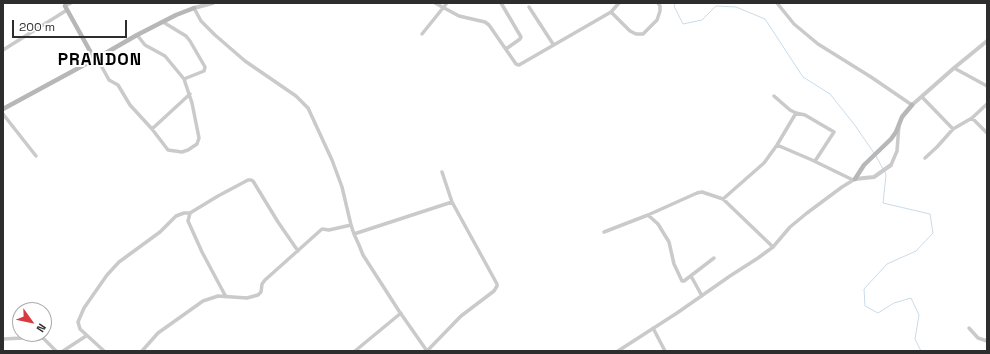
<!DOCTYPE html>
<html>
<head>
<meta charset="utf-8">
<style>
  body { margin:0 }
  #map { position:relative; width:990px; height:354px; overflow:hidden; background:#fff; font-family:"Space Grotesk",sans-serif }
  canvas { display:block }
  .frame { position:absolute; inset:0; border:4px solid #2d2d2d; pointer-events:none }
  .north { position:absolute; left:12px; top:302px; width:40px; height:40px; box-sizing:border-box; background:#fff; border:1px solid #ababab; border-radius:50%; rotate:123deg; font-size:11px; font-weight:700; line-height:16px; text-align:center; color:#2d2d2d }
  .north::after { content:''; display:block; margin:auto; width:14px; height:18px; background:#d83b3f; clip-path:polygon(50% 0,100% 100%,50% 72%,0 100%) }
  .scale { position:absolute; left:12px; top:20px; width:115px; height:18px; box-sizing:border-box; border:2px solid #2d2d2d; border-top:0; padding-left:5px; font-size:12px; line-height:14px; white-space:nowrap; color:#2d2d2d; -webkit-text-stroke:3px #fff; paint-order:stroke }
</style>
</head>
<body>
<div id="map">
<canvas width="990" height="354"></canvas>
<div class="frame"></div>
<div class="north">N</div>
<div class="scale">200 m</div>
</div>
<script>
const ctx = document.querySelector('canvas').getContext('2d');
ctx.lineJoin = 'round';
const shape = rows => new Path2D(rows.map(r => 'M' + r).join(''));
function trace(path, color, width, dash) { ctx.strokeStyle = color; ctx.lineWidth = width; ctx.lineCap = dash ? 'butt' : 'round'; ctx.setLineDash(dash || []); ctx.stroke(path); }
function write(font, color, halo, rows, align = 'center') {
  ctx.font = font + ' "Space Grotesk",sans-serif'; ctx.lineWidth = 4; ctx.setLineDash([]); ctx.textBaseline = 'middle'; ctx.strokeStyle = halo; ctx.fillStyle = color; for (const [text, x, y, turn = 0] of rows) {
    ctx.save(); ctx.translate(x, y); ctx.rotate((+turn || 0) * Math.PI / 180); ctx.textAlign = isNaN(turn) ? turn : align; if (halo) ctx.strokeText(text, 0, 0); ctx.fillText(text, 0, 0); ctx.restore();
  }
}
trace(shape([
  [676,3,674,6,683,24,702,20,716,6,736,7,765,19,803,77,830,94,854,124,874,153],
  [876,156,883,169],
  [885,172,886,175,883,203,930,214,933,233,916,251,887,264,864,289,865,306,878,313,894,303,911,298,919,315,915,339,921,351]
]), '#c9dbe8', 1);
trace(shape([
  [435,3,459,16,485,22,489,25,516,64,519,65,611,12,630,31,636,34,643,34,657,20,660,11,660,6,658,3],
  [501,3,521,37,520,39,506,49],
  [777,3,794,24,818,44,871,77,912,105],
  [65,6,71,3],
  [529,7,553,44],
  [194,8,201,21,215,35,245,61,296,96,308,108,332,160,342,187,351,225,354,234,359,245,363,255,399,311,427,351,461,316,494,291,497,286,497,284,452,202,354,234],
  [611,12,619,3],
  [163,22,186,36,190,41,205,67,204,71,184,79],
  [422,34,447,3],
  [3,50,67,10],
  [97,58,109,80,118,85,130,105,152,129,168,150,182,152,188,150,197,144,199,138,192,103,184,79,165,56,145,45,137,35],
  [954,68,987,86],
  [774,96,790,110,796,113],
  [922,97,953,129],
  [3,114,36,156],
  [972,118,987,133],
  [152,129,190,94],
  [777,145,812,160,853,180],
  [925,158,937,147,953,129,972,118,987,104],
  [891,165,897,151,899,125],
  [442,172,452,202],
  [723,199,764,163,777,145,796,113,805,115,834,132,815,161],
  [648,215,658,224,669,242,674,264,682,281,684,281,714,258],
  [604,232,648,215,697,193,702,192,723,199,773,247],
  [691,276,702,296],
  [226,297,202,252,188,221,190,213,218,196,248,180,251,180,253,181,278,222,298,251],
  [653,328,665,351],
  [969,328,978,338,987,341],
  [3,339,41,337,44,339,56,351],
  [63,351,86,336],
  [104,351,80,329,78,322,84,308,107,275,119,262,160,232,176,216,184,213,190,213],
  [142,351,158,333,203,301,218,296,247,298,258,295,261,292,262,284,265,280,322,229,329,230,351,225],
  [355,351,401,313],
  [618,351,677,313,730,276,758,258,773,247,790,227,807,213,842,187,855,179]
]), '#cacaca', 3.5);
trace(shape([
  [194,8,213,3],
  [912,105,954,68,987,41],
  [855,179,874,177,891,165]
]), '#cacaca', 4);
trace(shape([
  [65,6,95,60],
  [3,109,97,58,137,35,176,15,194,8],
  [855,179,864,165,891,139,896,132,902,117,912,105]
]), '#b7b7b7', 4.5);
ctx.letterSpacing = '1px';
write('bold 17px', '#000', '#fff', [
  ["PRANDON",100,60]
]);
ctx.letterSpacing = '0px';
</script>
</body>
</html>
